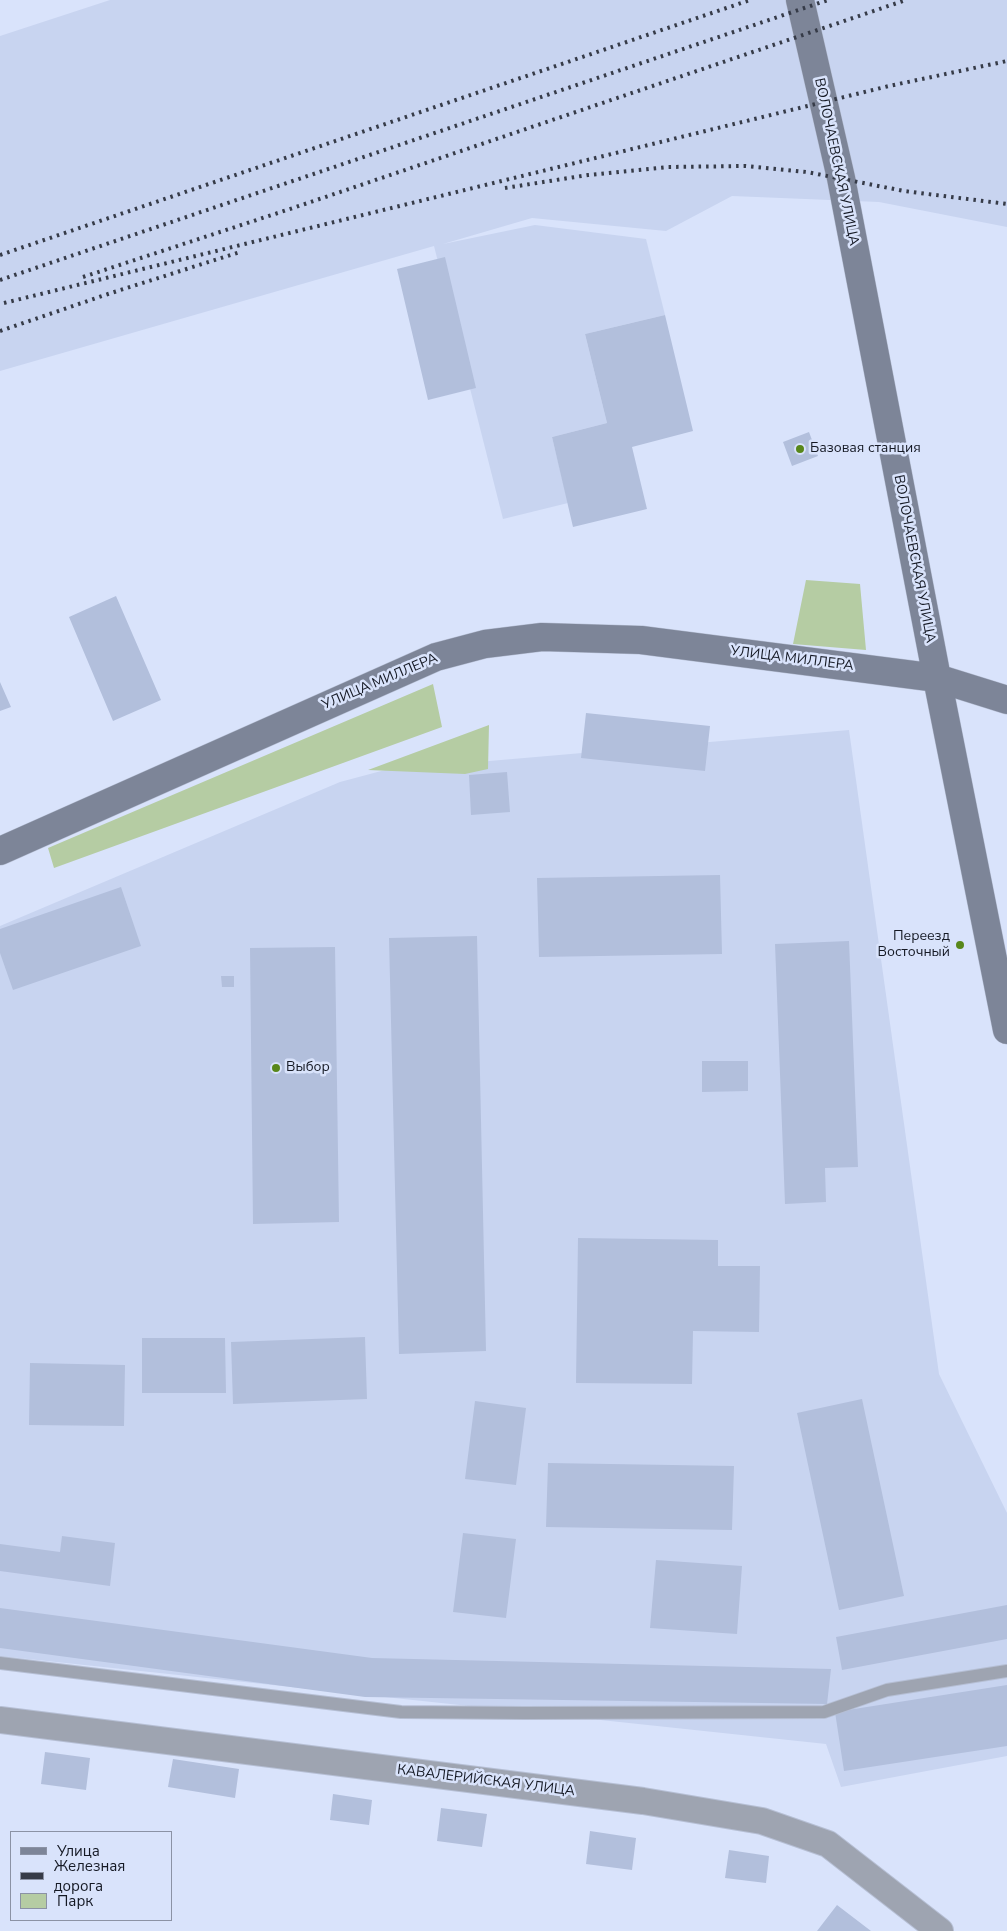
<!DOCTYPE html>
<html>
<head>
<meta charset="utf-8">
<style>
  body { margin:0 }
  #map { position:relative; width:1007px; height:1931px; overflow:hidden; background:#d9e3fb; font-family:"Nunito Sans",sans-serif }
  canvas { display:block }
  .legend { position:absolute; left:10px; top:1831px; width:162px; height:90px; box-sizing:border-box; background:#d9e3fb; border:1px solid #8b92a5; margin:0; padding:6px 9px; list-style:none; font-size:15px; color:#151924 }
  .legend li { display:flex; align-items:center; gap:10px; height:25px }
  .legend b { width:25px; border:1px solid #8b92a5 }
</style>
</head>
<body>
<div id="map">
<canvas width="1007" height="1931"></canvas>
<ul class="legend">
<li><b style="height:6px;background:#7d8598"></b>Улица</li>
<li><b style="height:6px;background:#363b48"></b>Железная дорога</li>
<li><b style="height:14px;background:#b5cca3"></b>Парк</li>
</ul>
</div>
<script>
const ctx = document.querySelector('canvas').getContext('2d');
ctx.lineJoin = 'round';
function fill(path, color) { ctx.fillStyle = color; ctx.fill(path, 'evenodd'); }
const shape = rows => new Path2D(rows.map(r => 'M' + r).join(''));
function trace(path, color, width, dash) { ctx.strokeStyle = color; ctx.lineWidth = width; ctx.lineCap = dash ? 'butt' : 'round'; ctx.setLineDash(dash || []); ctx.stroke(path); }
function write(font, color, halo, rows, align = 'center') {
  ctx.font = font + ' "Nunito Sans",sans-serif'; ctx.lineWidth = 5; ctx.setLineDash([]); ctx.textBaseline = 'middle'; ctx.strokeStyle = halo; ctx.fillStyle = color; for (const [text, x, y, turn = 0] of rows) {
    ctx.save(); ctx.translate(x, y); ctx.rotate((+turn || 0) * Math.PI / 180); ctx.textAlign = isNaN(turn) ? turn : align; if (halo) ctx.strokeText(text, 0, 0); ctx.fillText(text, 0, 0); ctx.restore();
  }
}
fill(shape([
  [110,0,1007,0,1007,227,879,202,732,196,666,231,532,218,443,244,535,225,646,239,665,315,585,334,607,423,552,437,568,503,503,519,434,246,0,371,0,36],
  [849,730,939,1374,1007,1513,1007,1756,841,1787,826,1744,0,1656,0,926,340,782,385,770]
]), '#c8d4f0');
fill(shape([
  [806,580,860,584,866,650,793,644],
  [433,684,442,727,54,868,48,848],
  [489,725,488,769,465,774,368,770]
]), '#b5cca3');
fill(shape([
  [445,257,476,388,428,400,397,269],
  [665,315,693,431,632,447,647,509,573,527,552,437,607,423,585,334],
  [809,432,818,456,792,466,783,442],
  [116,596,161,700,113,721,69,617],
  [0,682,11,707,0,711],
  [586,713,710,726,705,771,581,758],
  [507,772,510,812,471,815,469,775],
  [720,875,722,954,539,957,537,878],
  [121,887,141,946,13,990,0,953,0,929],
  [477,936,486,1351,399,1354,389,938],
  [849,941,858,1167,825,1168,826,1202,785,1204,775,944],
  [335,947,339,1222,253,1224,250,948],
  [221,976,234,976,234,987,222,987],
  [702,1061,748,1061,748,1091,702,1092],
  [578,1238,718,1240,718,1266,760,1266,759,1332,693,1331,692,1384,576,1383],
  [365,1337,367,1399,233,1404,231,1342],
  [142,1338,225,1338,226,1393,142,1393],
  [30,1363,125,1365,124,1426,29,1425],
  [862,1399,904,1596,839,1610,797,1413],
  [475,1401,526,1408,516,1485,465,1479],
  [548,1463,734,1466,732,1530,546,1527],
  [463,1533,516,1539,506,1618,453,1612],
  [62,1536,115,1543,110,1586,0,1571,0,1544,60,1552],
  [656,1560,742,1566,737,1634,650,1628],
  [1007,1605,1007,1639,842,1670,836,1637],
  [0,1608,372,1658,831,1669,827,1704,365,1697,0,1648],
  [1007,1685,1007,1746,844,1771,835,1712],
  [45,1752,90,1758,86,1790,41,1784],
  [173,1759,239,1769,235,1798,168,1787],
  [333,1794,372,1800,369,1825,330,1820],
  [441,1808,487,1814,482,1847,437,1841],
  [590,1831,636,1838,632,1870,586,1864],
  [729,1850,769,1856,766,1883,725,1878],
  [837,1905,871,1931,817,1931]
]), '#b2bfdc');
const lane = shape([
  [0,1663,401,1712,524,1713,824,1712,887,1690,1007,1671]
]);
const street = shape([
  [0,1720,643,1801,762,1821,828,1844,940,1931]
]);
const secondary = shape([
  [800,0,841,178,937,678,1007,1030],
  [0,851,436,657,485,644,542,637,641,640,937,678,1007,700]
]);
trace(lane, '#b6bfd4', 14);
trace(street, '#b6bfd4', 28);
trace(secondary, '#b6bfd4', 29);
trace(lane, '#9ea4b1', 12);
trace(street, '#9ea4b1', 26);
trace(secondary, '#7d8598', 28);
trace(shape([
  [505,188,588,175,668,167,745,166,807,172,904,191,1007,204],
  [0,255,750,0],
  [83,277,293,208,906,0],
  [0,280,828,0],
  [4,303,889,86,1007,61],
  [0,331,108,294,240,252]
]), '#363b48', 4, [2.5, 5]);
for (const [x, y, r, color] of [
  [800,449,5,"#58871a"],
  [960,945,5,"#58871a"],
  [276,1068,5,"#58871a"]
]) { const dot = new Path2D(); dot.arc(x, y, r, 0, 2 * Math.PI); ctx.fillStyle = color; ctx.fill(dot); trace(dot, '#d9e3fb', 2); }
write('14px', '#151924', '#d9e3fb', [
  ["ВОЛОЧАЕВСКАЯ УЛИЦА",836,162,78],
  ["ВОЛОЧАЕВСКАЯ УЛИЦА",914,559,79],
  ["УЛИЦА МИЛЛЕРА",792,659,7],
  ["УЛИЦА МИЛЛЕРА",380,682,-23],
  ["КАВАЛЕРИЙСКАЯ УЛИЦА",486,1781,7]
]);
write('14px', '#151924', '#d9e3fb', [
  ["Базовая станция",810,449],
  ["Переезд",950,937,"right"],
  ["Восточный",950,953,"right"],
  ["Выбор",286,1068]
], 'left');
</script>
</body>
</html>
